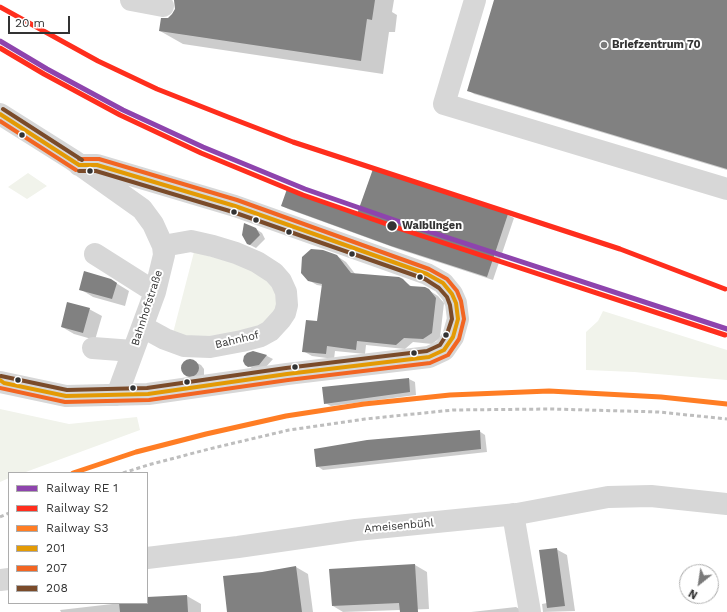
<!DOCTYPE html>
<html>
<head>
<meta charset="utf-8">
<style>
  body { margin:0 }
  #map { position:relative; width:727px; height:612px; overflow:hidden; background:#fff; font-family:"Work Sans",sans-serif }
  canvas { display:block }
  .legend { position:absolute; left:8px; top:472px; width:140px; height:132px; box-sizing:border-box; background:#fff; border:1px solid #adadad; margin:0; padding:5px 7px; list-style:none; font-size:12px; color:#333 }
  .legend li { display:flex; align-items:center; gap:8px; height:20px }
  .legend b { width:20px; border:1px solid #adadad }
  .north { position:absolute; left:679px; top:564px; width:40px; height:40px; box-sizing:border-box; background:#fff; border:1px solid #adadad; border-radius:50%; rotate:210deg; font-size:11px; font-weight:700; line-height:16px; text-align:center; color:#333 }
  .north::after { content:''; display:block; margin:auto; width:14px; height:18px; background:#7a7a7a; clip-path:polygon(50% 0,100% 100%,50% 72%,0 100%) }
  .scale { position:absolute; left:8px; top:16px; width:62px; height:18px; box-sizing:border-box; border:2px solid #333; border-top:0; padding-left:5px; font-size:12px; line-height:14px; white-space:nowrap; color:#333; -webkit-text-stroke:3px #fff; paint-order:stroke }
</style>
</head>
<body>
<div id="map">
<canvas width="727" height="612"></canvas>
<ul class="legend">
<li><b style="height:5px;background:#8e44ad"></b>Railway RE 1</li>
<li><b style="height:5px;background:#ff2e1d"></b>Railway S2</li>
<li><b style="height:5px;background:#ff7d24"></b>Railway S3</li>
<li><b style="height:5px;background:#e39a05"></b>201</li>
<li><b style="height:5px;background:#f26522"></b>207</li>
<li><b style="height:5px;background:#7a4b2a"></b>208</li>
</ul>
<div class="north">N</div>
<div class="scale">20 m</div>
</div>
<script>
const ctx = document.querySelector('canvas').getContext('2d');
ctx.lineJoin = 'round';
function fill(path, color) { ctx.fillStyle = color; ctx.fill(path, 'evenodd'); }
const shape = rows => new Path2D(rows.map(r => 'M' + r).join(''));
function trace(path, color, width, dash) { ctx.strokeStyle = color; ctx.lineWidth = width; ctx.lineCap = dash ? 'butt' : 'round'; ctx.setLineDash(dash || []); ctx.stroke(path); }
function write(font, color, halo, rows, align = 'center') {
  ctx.font = font + ' "Work Sans",sans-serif'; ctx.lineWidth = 4; ctx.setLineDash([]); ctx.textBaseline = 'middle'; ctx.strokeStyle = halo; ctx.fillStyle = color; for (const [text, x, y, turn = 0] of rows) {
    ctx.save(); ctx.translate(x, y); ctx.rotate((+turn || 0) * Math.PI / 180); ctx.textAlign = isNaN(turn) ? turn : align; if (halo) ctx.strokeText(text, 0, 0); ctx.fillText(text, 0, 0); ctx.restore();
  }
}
fill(shape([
  [28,173,47,186,27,199,8,187],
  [194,252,260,270,278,296,277,309,269,323,251,331,186,339,173,333],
  [603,311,727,350,727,380,634,372,586,370,586,332,598,321],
  [0,409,69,424,137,417,140,430,23,473,9,473,9,478,0,482]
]), '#f1f3eb');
fill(shape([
  [175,0,394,0,392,12,397,15,395,32,389,32,383,74,183,44,160,31,168,19,173,15,176,9],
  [495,0,727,0,727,170,474,94,468,90],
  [373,170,508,215,514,218,493,280,398,249,288,209,282,206,358,216],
  [256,229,262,233,265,239,256,248,248,244],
  [337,256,346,262,356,275,402,280,414,288,425,288,438,296,444,303,440,338,432,344,413,342,405,349,366,345,365,354,335,351,334,359,312,356,303,351,318,322,323,286,317,285,308,280],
  [111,280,129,291,125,306,93,297,80,289],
  [89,309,102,316,95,340,74,334,62,327],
  [253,352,267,356,273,359,265,368,255,370,246,364],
  [191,360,201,365,204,369,204,376,193,379,183,373,182,369,183,365,186,361],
  [409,379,415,382,416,395,331,406,325,403],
  [479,431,485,435,487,452,323,470,317,466],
  [556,549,567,555,575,611,543,612,542,604,547,603],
  [415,565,427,572,429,609,343,612,333,606],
  [296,567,308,574,313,612,228,612,262,573],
  [187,596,201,604,201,612,61,612,60,610,121,603,147,603],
  [516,607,525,612,471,612]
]), '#0003');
fill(shape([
  [174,0,375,0,372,20,367,19,361,61,159,31,161,18,168,18,172,14,175,9],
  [494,0,727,0,727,169,467,91],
  [373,169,508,214,487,277,391,246,281,206,287,189,357,214],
  [244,223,256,228,260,235,250,245,247,244,242,235],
  [311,249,323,250,337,255,351,273,399,277,403,279,410,286,425,287,429,289,436,298,432,333,423,339,404,338,396,345,357,341,356,350,327,346,326,354,302,352,306,320,317,321,322,284,308,281,301,273,302,257],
  [84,271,111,279,117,283,112,299,79,290],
  [67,302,90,308,83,333,61,327],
  [253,351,267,355,259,365,248,367,245,365,243,361,244,356,247,353],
  '181 368a9 9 0 1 1 18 0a9 9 0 1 1-18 0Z',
  [409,378,410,392,324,404,322,387],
  [480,430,481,449,316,467,314,449,367,440],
  [557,548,565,606,547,608,539,550],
  [415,564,418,612,400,612,399,603,332,606,329,569],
  [296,566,302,612,227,612,223,576,262,572],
  [187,595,188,612,120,612,119,603,147,603,147,597]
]), '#818181');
trace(shape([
  [131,0,163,6],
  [475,0,444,104,727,189],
  [0,114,73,160,142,209,153,224,163,246,164,255,155,292,117,395],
  [95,254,155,292],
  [143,327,165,339,184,346,210,347,242,341,261,336,270,331,281,319,285,313,287,305,286,292,281,281,274,273,257,262,236,253,213,246,191,241,163,246],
  [93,348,133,351],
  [0,382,66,396,148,394,287,374,429,357,444,350,453,337,458,319,456,303,452,294,443,283,427,274,235,206,97,165,79,165],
  [513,514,530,612],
  [147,558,238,547,356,530,517,514,608,497,651,496,727,504],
  [0,580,9,579]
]), '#d7d7d7', 22);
trace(shape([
  [123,473,148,465,209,449,289,430,365,419,453,410,552,409,659,412,727,419],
  [0,517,9,513]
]), '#bebebe', 3, [4, 3]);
trace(shape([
  [0,114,79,165],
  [0,380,4,383,66,396,148,394,287,374,429,357,444,350,453,337,458,319,456,303,452,294,443,283,427,274,235,206,97,165,79,165]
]), '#e39a05', 4);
trace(shape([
  [0,121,76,170],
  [0,388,65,402,149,400,288,380,430,363,448,355,459,339,464,319,461,301,457,291,447,279,429,269,237,200,99,159,79,159]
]), '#f26522', 4);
trace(shape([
  [3,109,82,160],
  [1,376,67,390,147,388,286,368,427,351,440,345,447,334,452,319,450,305,447,297,439,288,425,279,233,212,96,171,79,171]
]), '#7a4b2a', 4);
trace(shape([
  [0,41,47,69,123,110,203,147,305,189,403,223,727,329]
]), '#8e44ad', 5);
trace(shape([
  [0,7,98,61,157,89,228,117,293,142,620,249,725,289],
  [0,48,44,74,120,115,201,153,303,195,401,229,725,335]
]), '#ff2e1d', 5);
trace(shape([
  [73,473,136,452,206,434,286,416,364,404,450,395,549,391,661,397,727,404]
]), '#ff7d24', 5);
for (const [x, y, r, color] of [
  [604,45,4,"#7a7a7a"],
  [22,135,3.5,"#333"],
  [90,171,3.5,"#333"],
  [234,212,3.5,"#333"],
  [256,220,3.5,"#333"],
  [392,226,5.5,"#333"],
  [289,232,3.5,"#333"],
  [352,254,3.5,"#333"],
  [420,277,3.5,"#333"],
  [446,335,3.5,"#333"],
  [414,353,3.5,"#333"],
  [295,367,3.5,"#333"],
  [18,380,3.5,"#333"],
  [187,382,3.5,"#333"],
  [133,388,3.5,"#333"]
]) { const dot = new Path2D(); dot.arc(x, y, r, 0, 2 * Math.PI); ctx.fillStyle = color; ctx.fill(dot); trace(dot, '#fff', 1.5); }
write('bold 11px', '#333', '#fff', [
  ["Briefzentrum 70",612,45]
], 'left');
write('bold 11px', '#333', '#fff', [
  ["Waiblingen",402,226]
], 'left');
write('11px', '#333', '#fff', [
  ["Bahnhofstraße",147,308,-72],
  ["Bahnhof",237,340,-13],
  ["Ameisenbühl",399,526,-5]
]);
</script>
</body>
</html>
